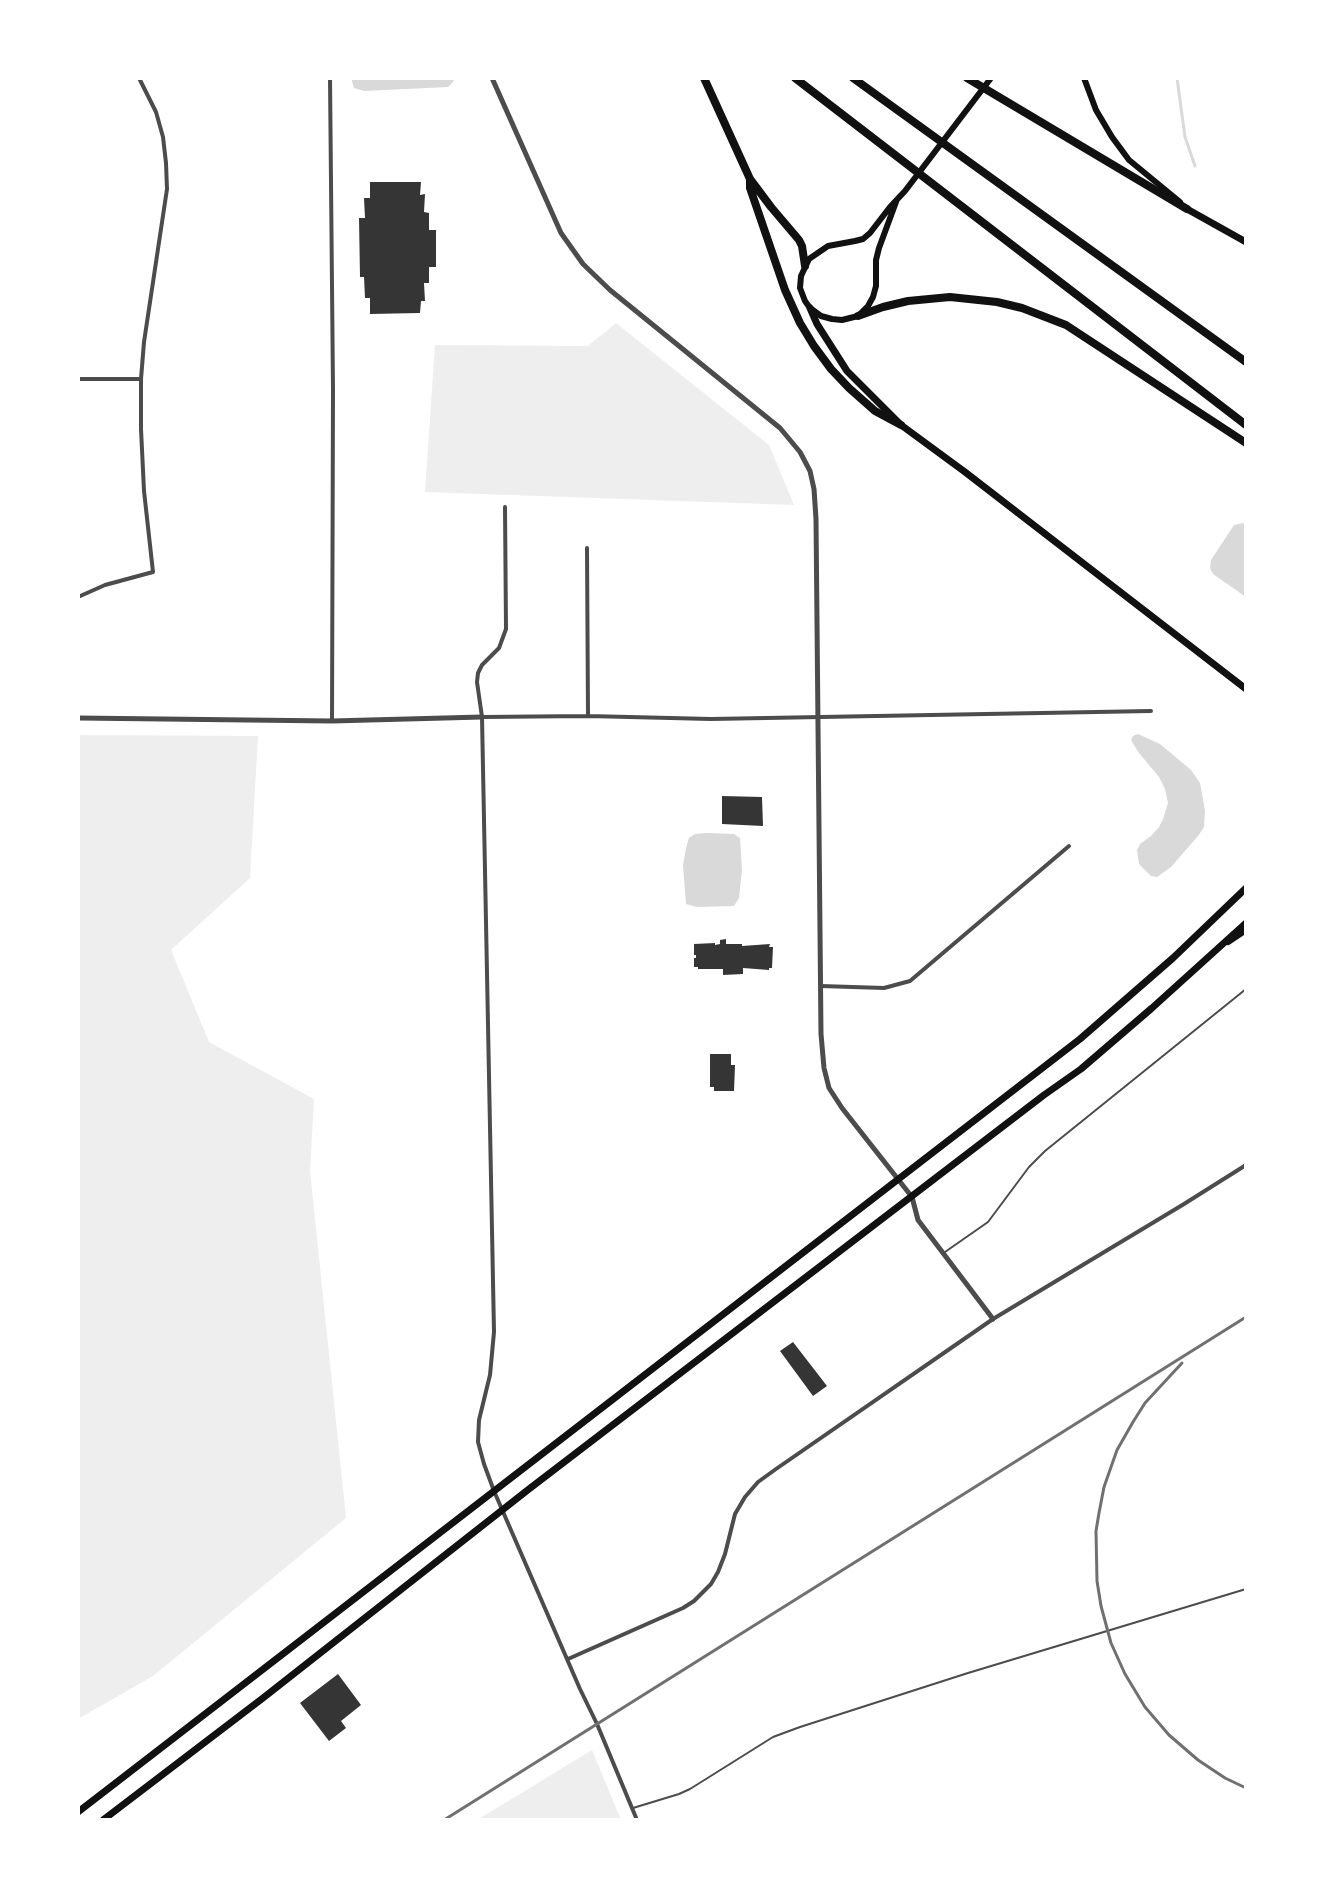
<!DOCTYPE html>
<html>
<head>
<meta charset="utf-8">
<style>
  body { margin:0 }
  #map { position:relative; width:1324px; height:1898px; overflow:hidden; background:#fff; font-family:"Crimson Pro",serif }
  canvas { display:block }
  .frame { position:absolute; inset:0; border:80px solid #fff; pointer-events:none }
</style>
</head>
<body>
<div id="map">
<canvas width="1324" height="1898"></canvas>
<div class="frame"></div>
</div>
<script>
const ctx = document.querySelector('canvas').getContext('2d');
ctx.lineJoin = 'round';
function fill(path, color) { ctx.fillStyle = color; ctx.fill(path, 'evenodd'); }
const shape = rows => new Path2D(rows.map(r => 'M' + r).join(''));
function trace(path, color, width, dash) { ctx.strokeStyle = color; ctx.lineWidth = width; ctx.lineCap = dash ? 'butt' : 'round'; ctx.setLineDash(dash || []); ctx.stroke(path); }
fill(shape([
  [616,323,769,445,794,505,425,492,435,345,588,346],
  [78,735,258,736,250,878,171,950,209,1042,314,1099,310,1171,346,1518,153,1676,78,1719],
  [592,1750,621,1820,477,1820]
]), '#eee');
fill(shape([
  [351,78,455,78,453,82,448,87,364,91,354,88],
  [1243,523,1246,525,1246,597,1213,574,1210,568,1211,560,1234,525],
  [1138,734,1160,744,1191,770,1200,783,1205,811,1204,827,1198,836,1171,867,1157,877,1151,876,1139,864,1137,850,1140,844,1151,836,1159,827,1163,819,1168,803,1165,789,1159,777,1139,753,1131,740,1133,736],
  [706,833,734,834,740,838,742,870,739,898,734,906,697,907,686,904,683,865,686,848,689,838,695,834]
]), '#d9d9d9');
trace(shape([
  [1177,78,1185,137,1195,166]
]), '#d9d9d9', 3);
fill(shape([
  [370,182,421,182,420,195,425,194,424,212,429,213,429,230,436,230,436,267,429,267,429,283,424,283,425,301,421,301,420,313,370,314,370,298,365,298,364,277,360,277,359,218,365,218,364,198,370,198],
  [722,796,762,797,763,826,722,824],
  [726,939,726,944,742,944,742,946,770,944,769,947,773,947,772,968,769,968,769,970,743,968,743,974,723,975,723,969,698,969,698,967,694,967,694,958,696,958,696,955,694,955,694,944,715,943,715,945,720,944,720,940],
  [710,1054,731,1054,731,1065,735,1065,734,1091,714,1091,714,1087,710,1087],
  [793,1342,827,1386,813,1396,780,1351],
  [338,1674,361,1705,341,1721,346,1728,329,1741,300,1703]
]), '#353535');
trace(shape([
  [945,1252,988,1222,1029,1167,1045,1151,1246,989],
  [633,1808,679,1794,690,1789,773,1737,800,1727,968,1673,1246,1589]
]), '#4c4c4c', 2);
trace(shape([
  [330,78,333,390,332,721],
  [78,379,141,379],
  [505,507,506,629,499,648,482,665,478,673,477,682,482,717,494,1332,490,1375,479,1420,478,1442,484,1464,494,1491,580,1689,597,1724,637,1820],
  [587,548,588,716],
  [78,597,105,585,153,572,144,491,141,429,141,379,144,342,167,189,166,163,163,137,156,112,139,78],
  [482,717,588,716,711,719,1151,711],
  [821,986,884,988,910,981,1069,846],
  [568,1659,683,1608,694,1601,711,1584,718,1572,725,1554,735,1514,745,1497,758,1482,776,1469,993,1319,1184,1204,1246,1165]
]), '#4c4c4c', 4);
trace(shape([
  [492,78,561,233,583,264,610,290,780,428,800,452,810,471,814,489,816,519,821,1034,824,1068,829,1088,842,1108,912,1197,918,1220,993,1319],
  [78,718,332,721,482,717]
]), '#4c4c4c', 5);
trace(shape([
  [1084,78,1096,110,1112,137,1129,160,1180,202],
  [896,202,879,248,876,260,876,286,873,297,868,306,858,316,842,320,832,319,821,316,810,308,805,301,800,288,801,276,809,259,828,246,855,241,863,239,870,233,890,207,905,191,991,78]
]), '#111', 6);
trace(shape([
  [1187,209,1246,242],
  [810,308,817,324,847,371,901,425,965,472,1246,689],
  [78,1812,1080,1039,1173,958,1246,888],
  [103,1820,263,1698,529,1489,1044,1095,1081,1069,1152,1008,1246,923]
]), '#111', 7);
trace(shape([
  [704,78,750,179,771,207,799,240,802,246,805,266],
  [795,78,1246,425],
  [853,78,1246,362],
  [967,78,1187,209],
  [750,179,750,188,785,290,800,323,814,346,831,369,849,388,875,411,901,425],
  [858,316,883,307,908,301,950,297,997,302,1022,308,1066,325,1246,443],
  [1228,941,1246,929]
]), '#111', 8);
trace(shape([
  [1182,1363,1145,1403,1133,1422,1117,1450,1104,1487,1099,1513,1096,1531,1097,1581,1101,1606,1111,1643,1125,1674,1145,1707,1169,1735,1198,1760,1225,1778,1246,1788],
  [444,1820,1246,1317]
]), '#707070', 3);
</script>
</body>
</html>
